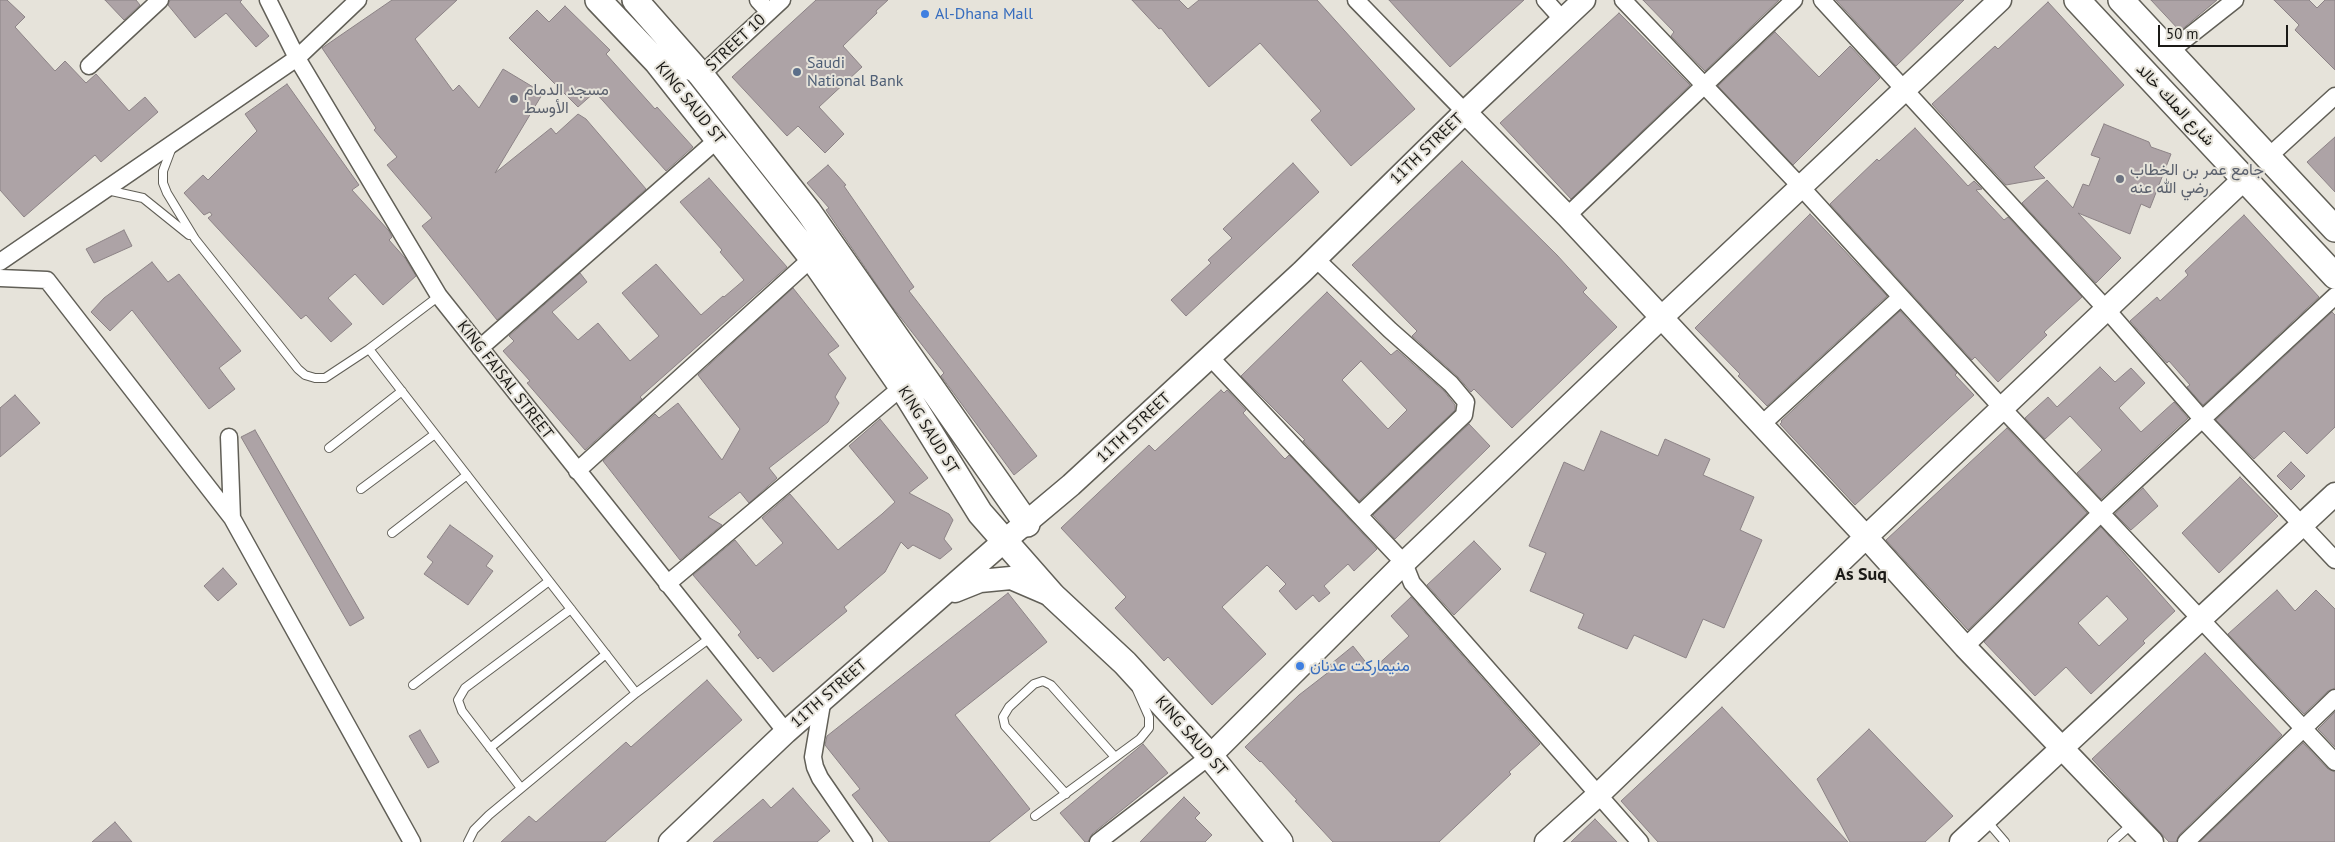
<!DOCTYPE html>
<html>
<head>
<meta charset="utf-8">
<style>
  body { margin:0 }
  #map { position:relative; width:2335px; height:842px; overflow:hidden; background:#e6e3da; font-family:"PT Sans",sans-serif }
  canvas { display:block }
  .scale { position:absolute; left:2158px; top:25px; width:130px; height:22px; box-sizing:border-box; border:2px solid #1b1a17; border-top:0; padding-left:6px; font-size:15px; line-height:18px; white-space:nowrap; color:#1b1a17; -webkit-text-stroke:4px #e6e3da; paint-order:stroke }
</style>
</head>
<body>
<div id="map">
<canvas width="2335" height="842"></canvas>
<div class="scale">50 m</div>
</div>
<script>
const ctx = document.querySelector('canvas').getContext('2d');
ctx.lineJoin = 'round';
function fill(path, color) { ctx.fillStyle = color; ctx.fill(path, 'evenodd'); }
const shape = rows => new Path2D(rows.map(r => 'M' + r).join(''));
function trace(path, color, width, dash) { ctx.strokeStyle = color; ctx.lineWidth = width; ctx.lineCap = dash ? 'butt' : 'round'; ctx.setLineDash(dash || []); ctx.stroke(path); }
function write(font, color, halo, rows, align = 'center') {
  ctx.font = font + ' "PT Sans",Vazirmatn,sans-serif'; ctx.lineWidth = 4; ctx.setLineDash([]); ctx.textBaseline = 'middle'; ctx.strokeStyle = halo; ctx.fillStyle = color; for (const [text, x, y, turn = 0] of rows) {
    ctx.save(); ctx.translate(x, y); ctx.rotate((+turn || 0) * Math.PI / 180); ctx.textAlign = isNaN(turn) ? turn : align; if (halo) ctx.strokeText(text, 0, 0); ctx.fillText(text, 0, 0); ctx.restore();
  }
}
const building = shape([
  [0,0,7,0,25,17,15,27,55,71,65,61,86,83,96,74,129,111,145,97,158,112,101,162,95,155,24,217,0,190,0,0],
  [105,0,136,0,140,5,124,20,105,0],
  [170,0,242,0,240,2,269,36,256,47,226,13,195,38,168,5,170,0],
  [392,0,457,0,415,39,453,91,459,85,479,108,503,69,543,93,495,173,551,128,556,134,578,114,586,119,646,189,497,320,422,226,432,218,387,165,397,157,374,130,376,128,322,48,392,0],
  [816,0,888,0,876,11,877,13,843,46,862,67,819,107,844,134,825,153,798,126,787,136,732,77,816,0],
  [1132,0,1179,0,1188,9,1199,0,1317,0,1415,109,1351,166,1311,120,1321,111,1260,43,1209,87,1161,28,1159,29,1132,0],
  [1389,0,1524,0,1450,67,1389,0],
  [1643,0,1779,0,1705,71,1671,36,1674,32,1643,0],
  [1836,0,1964,0,1896,66,1836,0],
  [2151,0,2217,0,2180,31,2151,0],
  [2274,0,2309,0,2317,8,2325,0,2335,0,2335,70,2295,30,2299,25,2274,0],
  [2048,2,2124,85,2034,167,2045,178,2006,185,1932,104,1995,46,1998,49,2048,2],
  [565,6,610,50,606,54,655,109,657,107,693,147,666,171,595,92,578,107,509,38,537,10,549,22,565,6],
  [1619,13,1690,85,1571,199,1500,123,1619,13],
  [1775,32,1819,77,1850,46,1880,78,1793,165,1718,86,1775,32],
  [287,84,359,185,352,190,389,231,392,237,389,240,405,258,416,276,383,305,355,274,328,298,352,324,331,342,306,315,301,319,208,218,212,215,210,212,204,215,184,193,203,175,208,180,257,131,245,114,287,84],
  [2104,124,2149,142,2151,147,2171,154,2150,208,2141,204,2130,234,2078,213,2121,258,2096,283,2022,203,2047,180,2073,208,2083,184,2089,186,2100,158,2091,155,2104,124],
  [1915,128,1968,186,1974,181,1982,189,1976,190,2004,220,2008,217,2082,297,2044,332,2047,335,1998,382,1975,357,1972,360,1830,204,1877,159,1879,161,1915,128],
  [2335,137,2335,192,2307,162,2335,137],
  [1462,161,1557,255,1587,288,1583,292,1617,327,1512,428,1474,389,1471,392,1458,377,1412,336,1417,331,1352,265,1462,161],
  [1293,163,1319,192,1186,316,1171,300,1211,263,1208,260,1232,238,1223,229,1293,163],
  [828,165,846,185,844,186,914,287,909,291,1037,456,1014,475,941,376,944,373,890,304,826,210,829,208,807,183,828,165],
  [709,178,787,267,640,397,642,399,585,450,527,383,530,381,503,351,514,341,509,336,580,273,587,282,552,312,578,340,598,323,630,361,659,336,622,293,656,264,701,315,723,296,724,297,744,280,720,252,722,250,680,202,709,178],
  [1810,214,1887,296,1767,406,1738,376,1740,374,1695,328,1810,214],
  [2244,215,2319,297,2203,405,2187,387,2190,385,2169,361,2167,363,2130,321,2157,297,2160,301,2188,275,2185,271,2244,215],
  [124,230,132,246,94,263,86,249,124,230],
  [152,262,168,282,179,274,241,351,219,368,235,389,209,409,132,310,110,331,91,312,104,298,152,262],
  [793,288,839,346,828,354,846,378,835,397,839,403,828,422,769,468,777,478,749,503,740,492,708,517,722,525,680,560,603,461,655,414,659,418,678,403,722,460,740,429,698,375,793,288],
  [1327,292,1391,355,1397,350,1444,391,1455,405,1455,410,1359,501,1303,441,1305,440,1241,376,1327,292],
  [1361,361,1407,410,1388,429,1342,380,1361,361],
  [1900,311,1957,373,1955,375,1974,395,1855,505,1780,424,1782,422,1781,421,1900,311],
  [2332,312,2335,315,2335,427,2307,454,2284,431,2254,459,2216,420,2332,312],
  [2100,367,2115,382,2131,368,2145,383,2119,408,2141,432,2174,402,2188,418,2101,499,2077,473,2102,450,2070,416,2045,439,2025,418,2048,397,2057,407,2100,367],
  [1221,390,1224,393,1227,390,1246,410,1243,413,1282,456,1285,459,1289,455,1377,549,1354,571,1348,564,1324,586,1330,593,1319,602,1313,595,1296,610,1279,591,1286,584,1267,565,1222,607,1266,654,1212,705,1168,657,1164,661,1115,608,1126,597,1061,528,1149,445,1155,451,1221,390],
  [15,395,40,423,0,457,0,408,15,395],
  [880,419,928,478,909,493,949,514,953,520,944,539,952,549,940,559,913,545,908,549,901,542,885,572,844,607,847,611,773,672,760,657,758,659,738,635,741,632,693,575,735,540,756,566,783,543,762,518,790,494,838,550,882,514,895,502,849,446,880,419],
  [1469,424,1490,446,1395,539,1373,515,1469,424],
  [2007,428,2087,513,1968,630,1886,540,2007,428],
  [255,430,364,618,350,626,241,437,255,430],
  [1601,431,1658,456,1665,439,1710,459,1703,475,1754,497,1740,530,1762,540,1724,628,1703,619,1686,658,1634,635,1627,649,1578,628,1584,614,1530,591,1546,553,1529,546,1564,462,1584,471,1601,431],
  [2291,462,2305,476,2291,490,2277,476,2291,462],
  [2240,477,2278,516,2219,573,2182,533,2240,477],
  [2143,488,2158,506,2131,530,2115,514,2143,488],
  [450,525,493,556,486,566,493,571,468,605,424,574,433,562,427,557,450,525],
  [2101,527,2175,611,2143,641,2145,643,2091,694,2066,667,2035,696,1984,642,2101,527],
  [2107,596,2128,619,2099,646,2078,623,2107,596],
  [1474,541,1501,569,1454,615,1427,585,1474,541],
  [223,568,237,584,218,601,204,586,223,568],
  [2277,590,2295,611,2316,590,2335,609,2335,688,2328,691,2304,714,2228,634,2277,590],
  [1008,593,1047,642,955,715,1030,809,989,842,889,842,852,795,860,789,825,745,827,736,1008,593],
  [1411,597,1540,744,1509,772,1511,774,1439,842,1333,842,1295,801,1297,800,1261,761,1260,762,1245,747,1299,695,1330,671,1326,668,1353,646,1372,670,1409,636,1391,616,1411,597],
  [2205,653,2282,735,2179,835,2176,842,2169,842,2092,759,2205,653],
  [707,680,742,720,605,842,501,842,529,816,536,822,626,742,631,747,707,680],
  [1722,707,1848,842,1658,842,1621,801,1722,707],
  [2335,712,2335,747,2318,729,2335,712],
  [1869,729,1953,816,1925,842,1850,842,1817,779,1869,729],
  [420,730,439,762,428,768,409,736,420,730],
  [2303,743,2328,769,2335,772,2335,842,2200,842,2303,743],
  [1143,744,1168,773,1092,834,1088,842,1085,842,1060,813,1143,744],
  [793,788,830,831,817,842,713,842,763,799,771,808,793,788],
  [1184,797,1200,813,1195,818,1212,835,1205,842,1140,842,1184,797],
  [1595,819,1617,842,1571,842,1595,819],
  [115,822,132,842,92,842,115,822]
]);
fill(building, '#ada3a6');
trace(building, '#8c8386', 1);
const lane = shape([
  [172,147,163,171,163,183,167,193,195,239,298,369,305,375,315,378,325,378,369,349,439,296],
  [107,190,143,198,189,235],
  [369,349,636,693],
  [329,448,402,391],
  [361,489,435,434],
  [392,533,467,475],
  [413,685,549,581],
  [490,748,606,654],
  [521,788,462,711,458,700,465,688,571,609],
  [1066,794,1005,726,1003,717,1009,707,1034,684,1043,681,1051,685,1115,757],
  [1035,816,1140,739,1149,728,1149,717,1137,690],
  [1987,821,2005,842],
  [468,842,474,830,489,815,636,693,710,638],
  [2112,842,2132,824]
]);
const street = shape([
  [268,0,297,58,439,296,786,732],
  [758,0,769,12],
  [1356,0,1465,112],
  [1545,0,1563,20],
  [1623,0,1801,187,2003,409,2335,762],
  [1822,0,2107,310,2203,420,2335,560],
  [2169,52,2235,0],
  [657,62,701,75,782,0],
  [89,66,160,0],
  [2267,158,2335,96],
  [1567,216,1794,0],
  [1316,259,1390,330,1451,384,1466,402,1464,415,1359,515],
  [0,262,297,58,358,0],
  [0,278,47,280,232,518,412,842],
  [480,348,718,139],
  [1210,357,1404,563,1412,583,1640,842],
  [1761,425,1901,297],
  [229,437,232,518],
  [577,471,812,258],
  [667,584,902,387],
  [1965,647,2101,513,2335,296],
  [823,698,813,757,815,767,820,778,864,842],
  [1098,842,1210,756],
  [2186,842,2335,698]
]);
const secondary = shape([
  [1465,112,1567,216,1866,537,1965,647,2152,842],
  [955,591,980,581,1011,578,1053,596],
  [1210,756,1404,563,1661,318,2000,0],
  [670,842,786,732,1003,542,1071,485,1302,272,1465,112,1584,0],
  [1546,842,1597,796,1866,537,2244,179],
  [1961,842,2335,494]
]);
const primary = shape([
  [598,0,657,62,812,258,902,387,980,513,1053,596,1125,663,1210,756,1280,842],
  [635,0,701,75,808,211,1027,524],
  [2077,0,2335,276],
  [2121,0,2335,229]
]);
trace(lane, '#615f57', 10);
trace(street, '#615f57', 19);
trace(secondary, '#615f57', 25);
trace(primary, '#615f57', 28);
trace(lane, '#fff', 8);
trace(street, '#fff', 16);
trace(secondary, '#fff', 22);
trace(primary, '#fff', 25);
for (const [x, y, r, color] of [
  [925,14,5,"#3f7fe0"],
  [797,72,5,"#5c6f8a"],
  [514,99,5,"#6b7280"],
  [2120,179,5,"#6b7280"],
  [1300,666,5,"#3f7fe0"]
]) { const dot = new Path2D(); dot.arc(x, y, r, 0, 2 * Math.PI); ctx.fillStyle = color; ctx.fill(dot); trace(dot, '#e6e3da', 2); }
write('16px', '#366cbe', '#e6e3da', [
  ["Al-Dhana Mall",935,14],
  ["منيماركت عدنان",1310,666]
], 'left');
write('16px', '#1b1a17', '#e6e3da', [
  ["STREET 10",736,43,-43],
  ["KING SAUD ST",690,103,51],
  ["شارع الملك خالد",2175,105,47],
  ["11TH STREET",1427,149,-44],
  ["KING FAISAL STREET",505,380,52],
  ["11TH STREET",1134,428,-43],
  ["KING SAUD ST",928,430,58],
  ["11TH STREET",829,694,-41],
  ["KING SAUD ST",1191,736,49]
]);
write('16px', '#4e5e75', '#e6e3da', [
  ["Saudi",807,63],
  ["National Bank",807,81]
], 'left');
write('16px', '#5b616d', '#e6e3da', [
  ["مسجد الدمام",524,90],
  ["الأوسط",524,108],
  ["جامع عمر بن الخطاب",2130,170],
  ["رضي الله عنه",2130,188]
], 'left');
write('bold 18px', '#1b1a17', '#e6e3da', [
  ["As Suq",1861,575]
]);
</script>
</body>
</html>
